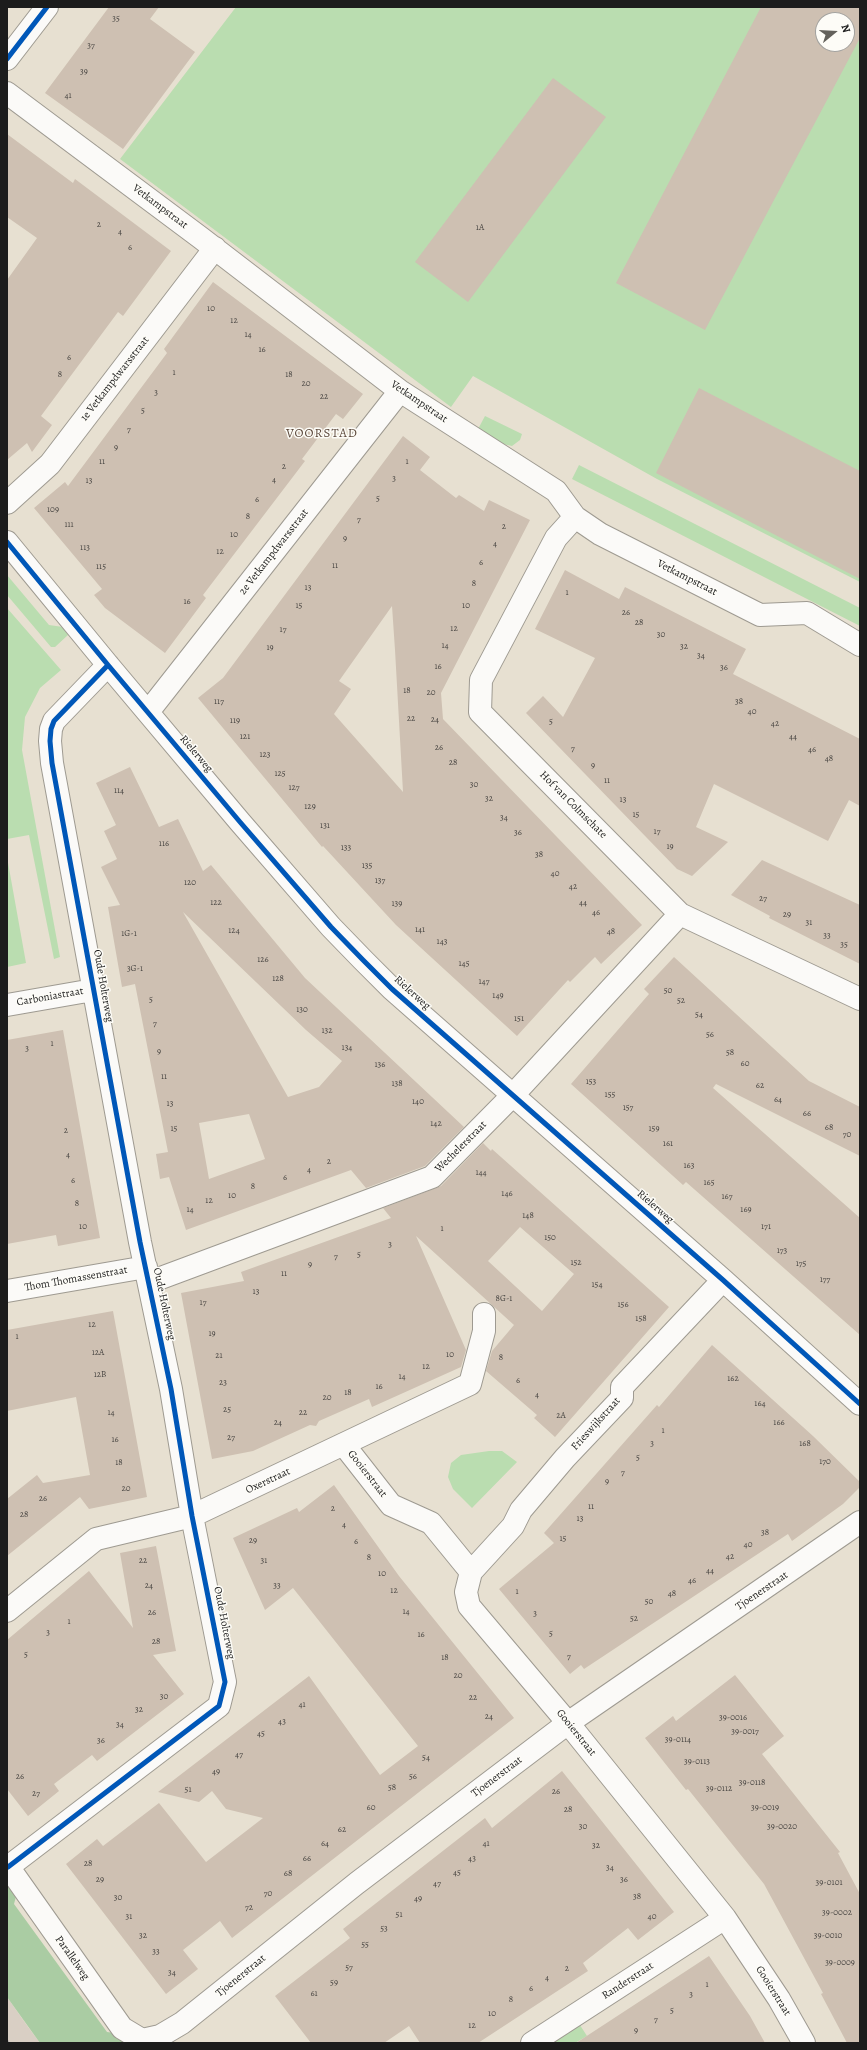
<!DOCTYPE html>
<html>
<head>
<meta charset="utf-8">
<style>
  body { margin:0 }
  #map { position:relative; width:867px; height:2050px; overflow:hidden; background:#e7e0d1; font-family:Alegreya,serif }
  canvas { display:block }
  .frame { position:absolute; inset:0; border:8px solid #1c1c1c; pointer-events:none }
  .north { position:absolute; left:815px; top:12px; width:40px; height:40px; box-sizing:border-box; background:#fdfcf7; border:1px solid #a3a29f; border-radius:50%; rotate:72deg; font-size:11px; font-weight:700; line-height:16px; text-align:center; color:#1c1c1c }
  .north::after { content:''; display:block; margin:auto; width:14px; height:18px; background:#63615b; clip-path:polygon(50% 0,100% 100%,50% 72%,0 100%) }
</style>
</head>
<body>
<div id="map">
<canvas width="867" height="2050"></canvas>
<div class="frame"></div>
<div class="north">N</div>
</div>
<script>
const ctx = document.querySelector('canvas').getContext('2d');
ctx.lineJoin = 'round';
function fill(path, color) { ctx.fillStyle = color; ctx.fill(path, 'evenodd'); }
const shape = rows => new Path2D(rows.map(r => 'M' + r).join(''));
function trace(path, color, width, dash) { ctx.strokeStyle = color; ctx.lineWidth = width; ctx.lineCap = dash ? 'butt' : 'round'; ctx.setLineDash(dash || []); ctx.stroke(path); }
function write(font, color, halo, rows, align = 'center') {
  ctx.font = font + ' Alegreya,serif'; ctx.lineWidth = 3; ctx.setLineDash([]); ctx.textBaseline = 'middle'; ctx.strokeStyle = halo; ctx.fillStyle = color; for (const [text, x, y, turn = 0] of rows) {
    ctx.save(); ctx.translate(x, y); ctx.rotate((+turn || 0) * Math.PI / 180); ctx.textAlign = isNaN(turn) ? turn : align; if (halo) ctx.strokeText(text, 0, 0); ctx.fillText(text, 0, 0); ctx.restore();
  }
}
fill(shape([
  [7,1997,28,2027,40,2043,7,2043]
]), '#d9cfc4');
fill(shape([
  [236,7,860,7,860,582,657,479,473,376,451,407,120,159],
  [823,20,847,20,847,44,823,44],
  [485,416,522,434,520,440,512,446,503,444,477,431],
  [579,465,860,608,860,626,572,479],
  [7,575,49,625,63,627,68,635,55,647,51,647,7,595],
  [7,608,61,670,40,688,25,717,22,750,60,957,54,959,29,835,7,839],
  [7,857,26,963,7,967],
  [489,1451,502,1451,517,1462,472,1508,453,1489,448,1477,451,1463,461,1455],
  [578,2022,587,2036,575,2043,546,2043]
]), '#baddb0');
fill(shape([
  [7,1873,18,1889,14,1904,107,2032,122,2034,129,2043,40,2043,7,1997]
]), '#aacca3');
fill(shape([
  [109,7,159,7,150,19,195,52,123,149,45,93],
  [761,7,860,7,860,38,705,330,616,283],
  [823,20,847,20,847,44,823,44],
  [553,78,606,117,468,302,415,262],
  [7,134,73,183,75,179,171,251,123,316,118,312,41,416,52,425,32,452,27,443,7,460,7,280,37,238,7,217],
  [213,282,363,394,343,419,336,414,302,459,305,461,203,595,206,598,165,653,105,608,94,595,102,589,34,508,65,482,68,486,167,353,164,349],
  [699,388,860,471,860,579,656,473],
  [403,436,430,457,420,470,456,498,459,495,484,511,489,500,530,520,441,693,443,719,642,925,601,964,595,957,570,982,568,980,517,1036,396,925,323,846,322,847,198,698,223,678],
  [392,606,395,650,403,792,334,714,351,689,339,681],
  [565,570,619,599,625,587,746,649,733,674,860,739,860,806,849,800,828,841,714,784,696,827,728,842,692,876,677,869,526,713,543,696,563,717,595,658,535,629],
  [130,767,159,827,178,819,203,871,211,865,305,978,464,1127,425,1166,366,1188,351,1170,186,1230,169,1177,160,1179,156,1154,168,1152,135,984,122,987,108,907,120,905,101,867,117,859,104,831,116,825,96,783],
  [183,912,306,1030,342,1061,319,1087,288,1097],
  [249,1114,265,1159,209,1179,199,1123],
  [762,860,860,905,860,964,769,918,770,916,731,895],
  [674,957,809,1081,860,1107,860,1156,716,1084,713,1088,860,1218,860,1335,686,1182,683,1185,571,1084,649,994,644,989],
  [63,1030,100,1238,58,1246,56,1235,7,1244,7,1040],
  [483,1143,491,1151,492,1149,669,1307,555,1437,534,1418,537,1415,486,1371,492,1351,514,1325,416,1236,466,1350,461,1367,372,1407,369,1399,319,1421,316,1426,310,1425,253,1451,212,1459,181,1293,244,1281,241,1272,391,1218,383,1208,441,1186],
  [520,1227,574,1274,542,1311,488,1261],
  [113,1311,147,1497,89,1509,80,1497,7,1556,7,1499,37,1475,43,1483,90,1475,76,1397,7,1411,7,1330],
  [712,1345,813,1436,860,1482,860,1487,843,1504,792,1541,788,1534,584,1669,581,1665,570,1674,499,1589,554,1543,544,1533,657,1405,659,1407],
  [334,1485,399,1576,514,1718,232,1938,220,1921,183,1950,198,1969,166,1994,66,1864,97,1839,103,1846,159,1803,206,1862,263,1818,226,1809,212,1791,199,1802,158,1792,309,1676,380,1775,418,1746,293,1588,265,1610,233,1538,297,1508,299,1512],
  [156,1546,176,1651,153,1655,184,1694,97,1761,92,1755,54,1784,59,1791,28,1816,7,1789,7,1640,89,1571,133,1628,120,1553],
  [735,1675,784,1736,762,1754,840,1852,838,1853,860,1894,860,2043,847,2043,821,1994,823,1993,764,1884,688,1789,686,1790,645,1738,673,1716,676,1721],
  [562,1771,674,1912,638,1940,628,1928,583,1963,588,1971,478,2043,420,2043,409,2026,384,2043,311,2043,275,1996,350,1938,343,1929,485,1818,492,1828],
  [709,1956,750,2016,765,2043,576,2043]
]), '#cec0b2');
const minor = shape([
  [7,93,201,238,400,391,556,491,575,517,600,534,760,615,807,613,860,645],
  [7,503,50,464,215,248],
  [575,517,556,538,481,680,480,712,680,914,860,999],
  [7,542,108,665,240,822,331,927,363,960,392,989,723,1280,860,1404],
  [148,712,400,391],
  [7,1005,93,990],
  [723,1280,622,1387,622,1398,565,1458,521,1510,513,1526,471,1572,466,1592,469,1606,568,1723,725,1918,779,1999,804,2043],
  [150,1282,432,1177,513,1095,680,914],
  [7,1291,146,1267],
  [344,1445,391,1505,431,1523,471,1572],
  [7,1611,96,1539,192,1516,470,1384,484,1331,484,1314],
  [7,1865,122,2028,142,2040,160,2036,182,2023,357,1883,568,1723,860,1522],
  [8,1867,219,1706,225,1682,192,1516,171,1389,140,1242,52,763,50,741,51,729,54,721,108,665],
  [532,2043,725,1918]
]);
const tertiary = shape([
  [7,59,47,7]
]);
trace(minor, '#9e9a91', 24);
trace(tertiary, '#9e9a91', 24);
trace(minor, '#fbfaf8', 22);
trace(tertiary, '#fbfaf8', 22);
trace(shape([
  [7,2041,8,2043]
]), '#aeadab', 3);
trace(shape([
  [7,59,47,7],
  [7,542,108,665,240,822,331,927,363,960,392,989,723,1280,860,1404],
  [8,1867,219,1706,225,1682,192,1516,171,1389,140,1242,52,763,50,741,51,729,54,721,108,665]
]), '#0057b8', 5);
write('9px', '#484542', null, [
  ["35",116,19],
  ["37",91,46],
  ["39",84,72],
  ["41",68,96],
  ["2",99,225],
  ["1A",480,228],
  ["4",120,232],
  ["6",130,248],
  ["10",211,309],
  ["12",234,321],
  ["14",248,335],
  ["16",262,350],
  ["6",69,358],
  ["1",174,373],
  ["8",60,375],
  ["18",289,375],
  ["20",306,384],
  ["3",156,393],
  ["22",324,397],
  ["5",143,411],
  ["7",129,430],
  ["9",116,448],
  ["11",102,462],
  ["1",407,462],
  ["2",284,467],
  ["3",394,479],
  ["4",274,480],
  ["13",89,481],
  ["5",378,499],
  ["6",257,500],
  ["109",53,510],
  ["8",248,517],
  ["7",359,520],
  ["111",69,525],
  ["2",504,527],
  ["10",234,535],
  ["9",345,539],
  ["4",495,544],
  ["113",85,548],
  ["12",220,552],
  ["6",481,563],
  ["11",335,566],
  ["115",101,567],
  ["8",474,584],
  ["13",308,588],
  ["1",567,593],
  ["16",187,602],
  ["15",299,606],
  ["10",466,606],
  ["26",626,613],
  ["28",639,623],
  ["12",454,629],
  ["17",283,630],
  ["30",661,635],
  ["14",445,646],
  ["32",684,647],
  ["19",270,648],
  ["34",701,656],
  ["16",438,667],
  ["36",724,668],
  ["18",407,691],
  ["20",431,693],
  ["117",219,702],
  ["38",739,702],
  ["40",752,712],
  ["22",411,719],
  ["24",435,720],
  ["119",235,721],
  ["5",551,722],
  ["42",775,724],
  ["121",245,737],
  ["44",793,737],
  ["26",439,748],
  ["7",573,749],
  ["46",812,750],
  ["123",265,755],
  ["48",829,759],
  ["28",453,763],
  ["9",593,766],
  ["125",280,774],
  ["11",607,781],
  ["30",474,785],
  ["127",294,788],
  ["114",119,791],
  ["32",489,799],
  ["13",623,800],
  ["129",310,807],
  ["15",636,815],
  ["34",504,818],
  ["131",325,826],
  ["17",657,832],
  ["36",518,833],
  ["116",164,844],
  ["19",670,847],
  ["133",346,848],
  ["38",539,855],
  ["135",367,866],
  ["40",555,874],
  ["137",380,881],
  ["120",190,883],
  ["42",573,887],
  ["27",763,899],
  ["122",216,903],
  ["44",583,903],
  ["139",397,904],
  ["46",596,913],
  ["29",787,915],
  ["31",809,923],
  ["141",420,930],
  ["124",234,931],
  ["48",611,932],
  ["1G-1",129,934],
  ["33",827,936],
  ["143",442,942],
  ["35",844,945],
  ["126",263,960],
  ["145",464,964],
  ["3G-1",135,969],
  ["128",278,979],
  ["147",484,982],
  ["50",668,991],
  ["149",498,996],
  ["5",151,1000],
  ["52",681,1001],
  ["130",302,1010],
  ["54",699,1015],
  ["151",519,1019],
  ["7",155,1024],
  ["132",327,1031],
  ["56",710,1035],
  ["1",52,1044],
  ["134",347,1048],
  ["3",27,1049],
  ["9",159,1052],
  ["58",730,1053],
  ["60",745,1064],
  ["136",380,1065],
  ["11",164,1077],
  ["153",591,1082],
  ["138",397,1084],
  ["62",760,1086],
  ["155",610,1095],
  ["64",778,1100],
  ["140",418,1102],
  ["13",170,1104],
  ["157",628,1108],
  ["66",807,1114],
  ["142",436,1124],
  ["68",829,1128],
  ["15",174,1129],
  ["159",654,1129],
  ["2",66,1131],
  ["70",847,1135],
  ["161",668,1144],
  ["4",68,1155],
  ["2",329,1162],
  ["163",689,1166],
  ["4",309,1170],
  ["144",481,1173],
  ["6",285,1178],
  ["6",73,1181],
  ["165",709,1183],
  ["8",253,1187],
  ["146",507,1194],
  ["10",232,1196],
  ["167",727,1197],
  ["12",209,1201],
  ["8",77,1204],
  ["14",190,1210],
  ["169",746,1210],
  ["148",528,1216],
  ["10",83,1227],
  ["171",766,1227],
  ["1",442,1229],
  ["150",550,1238],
  ["3",390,1245],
  ["173",782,1251],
  ["5",359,1255],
  ["7",336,1257],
  ["152",576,1263],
  ["175",801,1264],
  ["9",310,1265],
  ["11",284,1274],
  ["177",825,1280],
  ["154",597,1285],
  ["13",256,1292],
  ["8G-1",504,1299],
  ["17",203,1303],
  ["156",623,1305],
  ["158",641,1319],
  ["12",92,1325],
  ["19",212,1334],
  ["1",17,1337],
  ["12A",98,1353],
  ["10",450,1355],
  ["21",219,1356],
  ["8",501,1358],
  ["12",426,1367],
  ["12B",100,1375],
  ["14",402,1377],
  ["162",733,1379],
  ["6",518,1381],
  ["23",223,1383],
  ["16",379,1387],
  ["18",348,1393],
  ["4",537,1395],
  ["20",327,1398],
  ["164",760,1404],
  ["25",227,1410],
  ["14",111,1413],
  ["22",303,1413],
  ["2A",561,1416],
  ["24",278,1423],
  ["166",779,1423],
  ["1",663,1431],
  ["27",231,1438],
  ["16",115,1440],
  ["3",652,1444],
  ["168",805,1444],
  ["5",638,1458],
  ["170",825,1462],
  ["18",119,1463],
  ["7",623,1473],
  ["9",607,1482],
  ["20",126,1489],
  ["26",43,1499],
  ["11",591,1507],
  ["2",333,1509],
  ["28",24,1515],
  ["13",580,1519],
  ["4",344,1525],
  ["38",765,1533],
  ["15",563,1539],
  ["29",253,1541],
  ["6",356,1542],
  ["40",748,1545],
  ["42",730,1557],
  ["8",369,1558],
  ["22",143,1561],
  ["31",264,1561],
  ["44",710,1571],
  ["10",382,1574],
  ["46",692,1581],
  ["24",149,1586],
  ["33",277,1586],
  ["12",394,1591],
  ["1",517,1592],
  ["48",672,1594],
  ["50",649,1602],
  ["14",406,1612],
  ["26",152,1613],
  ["3",535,1614],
  ["52",634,1619],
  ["1",69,1622],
  ["3",48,1633],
  ["5",551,1634],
  ["16",421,1635],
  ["28",156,1642],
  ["5",26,1655],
  ["7",569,1657],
  ["18",445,1658],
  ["20",458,1676],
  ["30",164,1697],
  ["22",473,1698],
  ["41",302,1705],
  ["32",139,1710],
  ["24",489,1717],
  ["39-0016",733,1718],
  ["43",282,1722],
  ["34",120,1725],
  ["39-0017",745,1732],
  ["45",261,1734],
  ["39-0114",678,1740],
  ["36",101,1741],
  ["47",239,1755],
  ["54",426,1758],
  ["39-0113",697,1762],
  ["49",216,1772],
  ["26",20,1777],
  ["56",413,1777],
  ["39-0118",752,1783],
  ["58",392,1788],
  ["39-0112",719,1789],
  ["51",188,1790],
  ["26",556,1792],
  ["27",36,1794],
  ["60",371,1808],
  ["39-0019",765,1808],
  ["28",568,1810],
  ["30",583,1827],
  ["39-0020",782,1827],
  ["62",342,1830],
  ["64",325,1844],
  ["41",486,1844],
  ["32",596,1846],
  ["66",307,1859],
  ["43",472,1859],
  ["28",88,1864],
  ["34",610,1868],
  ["45",457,1873],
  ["68",288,1874],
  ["29",100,1880],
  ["36",624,1880],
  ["39-0101",829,1883],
  ["47",437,1884],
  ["70",268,1894],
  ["38",637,1897],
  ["30",118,1898],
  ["49",418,1899],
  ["72",249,1908],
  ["39-0002",837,1913],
  ["51",399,1915],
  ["31",129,1917],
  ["40",652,1917],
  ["53",384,1929],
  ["32",143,1936],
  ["39-0010",828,1936],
  ["55",365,1945],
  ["33",156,1952],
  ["39-0009",840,1963],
  ["57",349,1968],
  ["2",567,1969],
  ["34",172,1973],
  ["4",547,1978],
  ["59",334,1983],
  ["1",707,1985],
  ["6",531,1989],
  ["61",314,1994],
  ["3",691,1995],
  ["8",511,2000],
  ["5",672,2011],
  ["10",492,2014],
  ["7",656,2020],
  ["12",472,2026],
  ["9",636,2031]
]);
write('11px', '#1c1c1c', '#fdfcf7', [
  ["Vetkampstraat",160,207,37],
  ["1e Vetkampdwarsstraat",115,379,-52],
  ["Vetkampstraat",419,402,34],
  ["2e Vetkampdwarsstraat",274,552,-52],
  ["Vetkampstraat",687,578,27],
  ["Rielerweg",196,754,50],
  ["Hof van Colmschate",573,805,45],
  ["Oude Holterweg",103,986,80],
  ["Rielerweg",412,993,42],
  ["Carboniastraat",50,997,-10],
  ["Wechelerstraat",461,1147,-45],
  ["Rielerweg",655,1207,41],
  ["Thom Thomassenstraat",76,1279,-10],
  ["Oude Holterweg",164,1304,78],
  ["Frieswijkstraat",596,1424,-48],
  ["Gooierstraat",367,1474,52],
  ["Oxerstraat",268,1481,-25],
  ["Tjoenerstraat",762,1591,-34],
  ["Oude Holterweg",224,1623,79],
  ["Gooierstraat",576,1733,51],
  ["Tjoenerstraat",497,1777,-37],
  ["Parallelweg",72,1958,55],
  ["Tjoenerstraat",241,1976,-39],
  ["Randerstraat",628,1981,-33],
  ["Gooierstraat",773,1991,58]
]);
ctx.letterSpacing = '1px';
write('13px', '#5d4a3d', '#fdfcf7', [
  ["VOORSTAD",322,434]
]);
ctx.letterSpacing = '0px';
</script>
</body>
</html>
